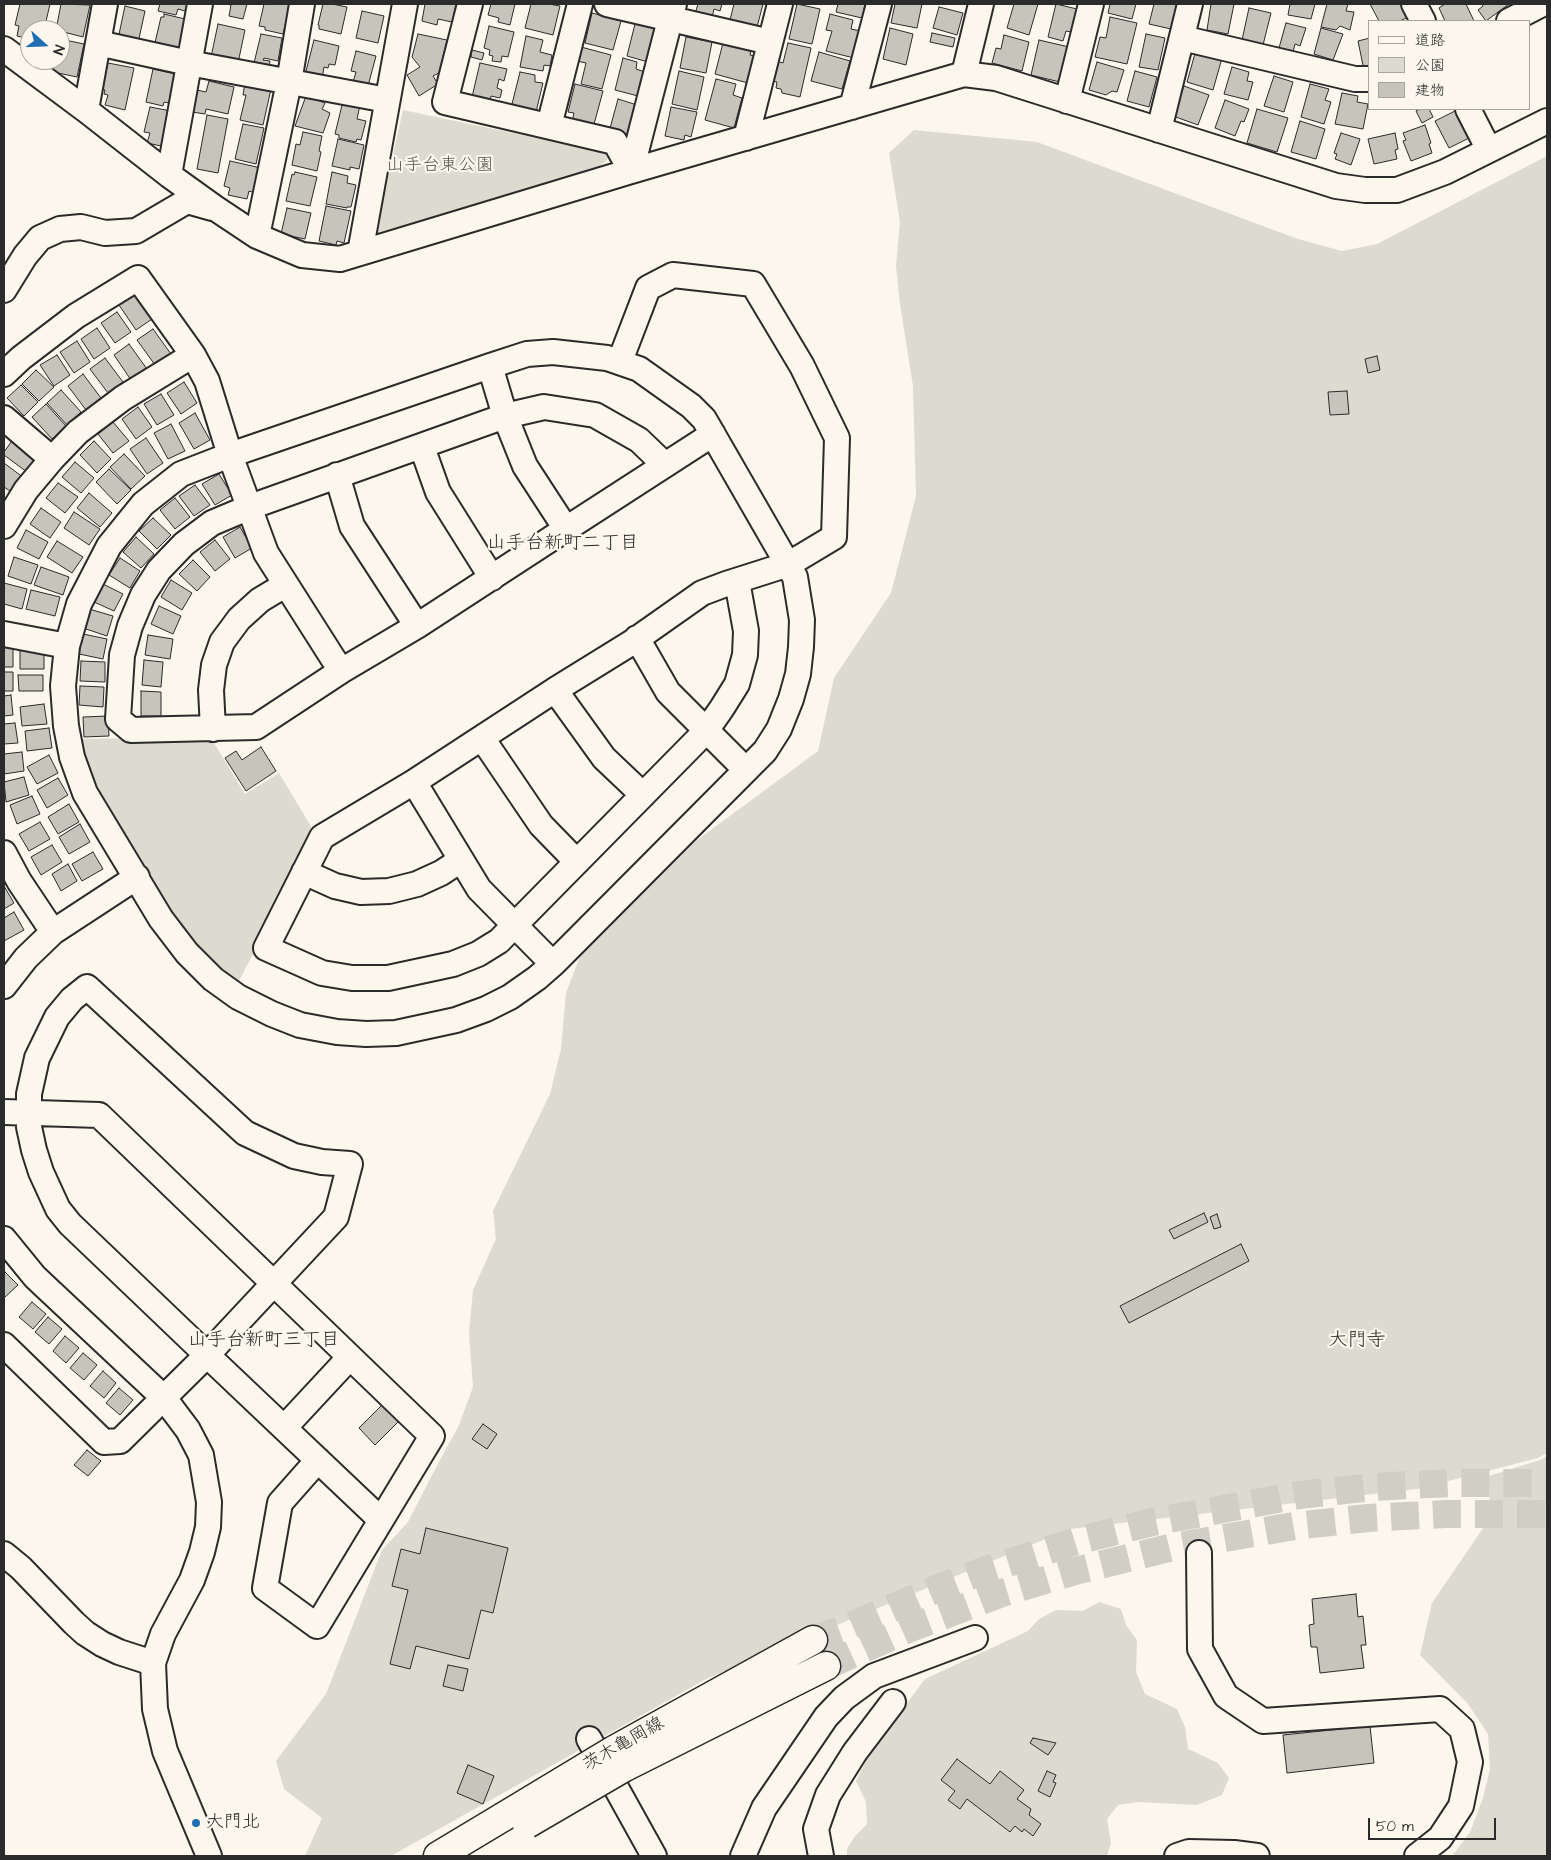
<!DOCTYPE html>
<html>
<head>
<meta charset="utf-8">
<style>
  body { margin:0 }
  #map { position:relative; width:1551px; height:1860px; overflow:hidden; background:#fbf7ec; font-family:"Architects Daughter","Klee One",sans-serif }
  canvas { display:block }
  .frame { position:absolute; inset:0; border:5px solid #2b2b2b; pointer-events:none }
  .legend { position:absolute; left:1368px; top:20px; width:162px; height:90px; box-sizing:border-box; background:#fbf7ec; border:1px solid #a8a59f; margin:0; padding:6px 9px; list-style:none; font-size:15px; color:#2b2b2b }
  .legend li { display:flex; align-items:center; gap:10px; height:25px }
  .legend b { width:25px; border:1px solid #a8a59f }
  .north { position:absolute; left:20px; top:20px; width:50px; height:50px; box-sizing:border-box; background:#fbf7ec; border:1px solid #a8a59f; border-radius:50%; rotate:110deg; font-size:14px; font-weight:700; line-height:20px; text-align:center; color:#2b2b2b }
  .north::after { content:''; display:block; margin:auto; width:18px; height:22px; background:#1f6fb2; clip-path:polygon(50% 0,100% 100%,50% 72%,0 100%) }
  .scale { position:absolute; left:1368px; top:1818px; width:128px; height:22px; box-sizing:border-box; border:2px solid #2b2b2b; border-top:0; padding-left:6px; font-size:15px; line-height:18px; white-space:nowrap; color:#2b2b2b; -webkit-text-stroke:4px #fbf7ec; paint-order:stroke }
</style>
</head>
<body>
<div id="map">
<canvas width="1551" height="1860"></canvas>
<div class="frame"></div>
<ul class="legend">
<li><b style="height:6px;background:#fbf7ec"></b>道路</li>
<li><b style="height:14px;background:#dddad0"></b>公園</li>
<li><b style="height:14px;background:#c7c4bc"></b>建物</li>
</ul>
<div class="north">N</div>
<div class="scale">50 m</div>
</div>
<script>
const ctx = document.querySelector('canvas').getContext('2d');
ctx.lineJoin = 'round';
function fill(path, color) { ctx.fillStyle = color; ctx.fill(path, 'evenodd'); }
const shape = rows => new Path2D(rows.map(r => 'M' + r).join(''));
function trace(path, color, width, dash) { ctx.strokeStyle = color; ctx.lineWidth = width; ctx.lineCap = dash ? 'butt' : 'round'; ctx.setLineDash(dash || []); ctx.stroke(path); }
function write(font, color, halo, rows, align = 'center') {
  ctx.font = font + ' "Architects Daughter","Klee One",sans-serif'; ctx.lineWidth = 4.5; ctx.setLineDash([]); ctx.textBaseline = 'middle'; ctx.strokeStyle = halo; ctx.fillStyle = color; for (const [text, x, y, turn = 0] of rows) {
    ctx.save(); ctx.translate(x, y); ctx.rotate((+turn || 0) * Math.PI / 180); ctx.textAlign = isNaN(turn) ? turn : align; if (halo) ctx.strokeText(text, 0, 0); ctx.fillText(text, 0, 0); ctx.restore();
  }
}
fill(shape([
  [403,110,613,154,601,165,578,178,375,233],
  [914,130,1037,142,1298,239,1342,251,1377,244,1547,156,1547,1453,1538,1458,1417,1489,1070,1529,706,1679,391,1856,305,1856,322,1818,284,1789,276,1761,326,1694,382,1550,408,1522,432,1475,459,1425,473,1387,469,1333,473,1290,496,1239,493,1211,550,1094,561,1049,566,993,590,930,628,891,818,751,834,678,891,593,916,496,913,386,900,304,896,266,900,222,889,153],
  [213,737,214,743,245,794,279,773,315,833,237,985,191,947,98,803,77,739],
  [1547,1456,1547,1856,1452,1856,1470,1832,1483,1798,1490,1769,1488,1734,1468,1704,1420,1655,1432,1603,1490,1518,1489,1476,1540,1460],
  [1099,1602,1121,1609,1126,1625,1137,1640,1136,1672,1145,1694,1177,1709,1185,1727,1188,1749,1218,1763,1229,1778,1222,1795,1197,1805,1138,1802,1118,1805,1107,1819,1111,1843,1107,1856,847,1856,847,1849,855,1836,867,1824,866,1802,856,1781,871,1751,925,1679,1028,1631,1039,1619,1056,1610,1083,1611]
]), '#dddad0');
const building = shape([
  [20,4,50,4,44,30,30,30,30,39,17,36,19,26,15,25,20,4],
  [61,4,90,5,83,37,56,30,61,4],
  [160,4,190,4,188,12,178,9,176,15,158,11,160,4],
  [227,4,247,4,243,19,229,16,231,5,227,4],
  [264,4,290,4,283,34,265,30,265,27,259,26,264,4],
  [323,4,332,4,347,7,341,34,319,29,319,25,318,25,323,4],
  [425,4,456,4,452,22,438,19,437,25,422,21,425,4],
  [491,4,515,4,510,25,498,22,499,18,488,15,491,4],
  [531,4,549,4,560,6,553,35,525,28,531,4],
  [698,4,722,4,720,11,714,9,712,18,695,14,698,4],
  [734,4,763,4,756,31,729,24,734,4],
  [797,4,820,9,812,44,789,39,797,4],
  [838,4,865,4,862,18,836,12,838,4],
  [895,4,922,4,917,28,891,23,895,4],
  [1014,4,1038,4,1029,35,1007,28,1014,4],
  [1056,4,1077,9,1071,32,1066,31,1063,41,1048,37,1056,4],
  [1110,4,1136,4,1132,19,1108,13,1110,4],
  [1154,4,1177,4,1171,29,1149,24,1154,4],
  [1211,4,1234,4,1228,34,1207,30,1211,4],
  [1290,4,1315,4,1311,19,1288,15,1290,4],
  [1327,4,1348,4,1346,11,1354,12,1350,30,1340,26,1336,30,1321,27,1327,4],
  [1370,4,1404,4,1410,16,1400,21,1379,21,1370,4],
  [1445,4,1466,4,1474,21,1445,21,1439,8,1445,4],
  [1482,4,1509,4,1486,21,1478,10,1483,6,1482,4],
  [125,6,145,11,138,43,118,39,125,6],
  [939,7,963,13,957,35,933,28,939,7],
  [1249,8,1271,13,1263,45,1242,40,1249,8],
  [362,11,384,16,378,43,356,38,362,11],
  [592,13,621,21,613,50,585,43,592,13],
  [164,14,185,19,178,53,154,47,161,17,164,17,164,14],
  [830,14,853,20,851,29,861,31,854,58,826,51,832,31,826,30,830,14],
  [1110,17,1137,23,1127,64,1095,57,1100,37,1106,38,1110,17],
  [1286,23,1306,28,1300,46,1295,44,1293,52,1279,48,1286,23],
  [218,24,245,30,238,63,211,57,218,24],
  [635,24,657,29,648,62,627,56,635,24],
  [489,26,514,32,508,57,502,56,501,62,492,61,493,56,489,55,490,50,484,48,489,26],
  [890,28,913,34,906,65,883,59,890,28],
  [1321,28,1343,34,1333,60,1314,54,1321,28],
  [932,33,955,38,953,47,930,42,932,33],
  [261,34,282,38,278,61,264,58,263,60,270,61,269,67,254,63,261,34],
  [418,34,447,40,439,73,433,76,438,84,419,96,407,75,420,67,412,57,418,34],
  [1146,34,1165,38,1158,70,1139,67,1146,34],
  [1004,35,1029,42,1022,71,992,63,996,48,1001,49,1004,35],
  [526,36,543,40,540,52,552,55,550,66,544,65,543,71,520,67,526,36],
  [686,37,712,42,706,73,680,68,686,37],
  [1370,38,1370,74,1365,75,1358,41,1370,38],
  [60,39,84,44,77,77,44,70,46,60,60,60,60,39],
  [314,40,339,46,335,65,329,64,328,68,324,67,322,79,305,75,314,40],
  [1039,40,1069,47,1060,82,1031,75,1039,40],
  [723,43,751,50,750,55,755,56,748,83,715,74,723,43],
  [788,43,811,48,800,97,782,93,781,89,776,88,777,82,772,81,777,61,783,63,788,43],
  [581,47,611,55,602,89,581,84,586,63,577,61,581,47],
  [472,50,484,53,482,60,471,57,472,50],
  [1196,50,1222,58,1213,90,1187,82,1196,50],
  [356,51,376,56,368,86,353,82,356,72,351,71,356,51],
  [819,52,850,61,842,89,811,81,819,52],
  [623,58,637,62,636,69,645,72,638,96,615,90,623,58],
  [1097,62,1124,70,1117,92,1112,91,1106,95,1089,90,1097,62],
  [108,63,134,68,125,110,105,105,108,95,104,94,105,90,102,89,108,63],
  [480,63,507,69,504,81,499,79,497,88,502,90,500,98,491,96,490,101,472,97,480,63],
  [1232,67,1249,72,1247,81,1253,82,1248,100,1224,94,1232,67],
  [153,69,180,75,174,104,164,102,163,106,146,102,153,69],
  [679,71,704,77,697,110,672,104,679,71],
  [1135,71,1157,77,1149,107,1127,101,1135,71],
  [520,72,535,75,535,82,543,83,536,112,511,108,520,72],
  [1274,76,1293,82,1284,112,1264,106,1274,76],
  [716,79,736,84,733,95,742,98,734,128,705,120,716,79],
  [209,81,234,87,228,114,206,109,205,114,192,112,197,90,206,92,209,81],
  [245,83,271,89,263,125,240,120,246,95,243,95,245,83],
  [575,84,603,91,593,128,572,122,574,113,568,112,575,84],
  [1310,84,1329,89,1325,100,1331,102,1324,124,1301,117,1310,84],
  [1184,86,1209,95,1198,125,1173,116,1184,86],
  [1342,93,1358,96,1357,102,1368,104,1363,129,1335,124,1342,93],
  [306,96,325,103,322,109,330,113,323,133,295,126,306,96],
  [618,99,637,105,629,138,609,132,618,99],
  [1225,100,1249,109,1244,122,1241,121,1235,136,1215,128,1225,100],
  [343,101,360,105,357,119,366,121,361,140,357,139,356,142,339,138,339,135,335,134,343,101],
  [150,107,171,111,166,147,147,143,150,133,144,132,150,107],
  [671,107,697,112,691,137,685,135,684,140,665,136,671,107],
  [1257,109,1288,118,1277,152,1247,143,1257,109],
  [1420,109,1429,109,1433,117,1422,123,1416,111,1420,109],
  [1455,111,1469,138,1449,148,1435,121,1455,111],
  [207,115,228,119,218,173,197,169,207,115],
  [1300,121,1325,129,1316,159,1291,152,1300,121],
  [243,124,264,128,256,164,235,159,243,124],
  [1425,125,1431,143,1429,144,1432,153,1411,161,1403,141,1406,140,1403,133,1425,125],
  [303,132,322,136,319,151,321,152,317,171,292,165,296,144,300,145,303,132],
  [1341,133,1360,139,1351,165,1335,159,1337,154,1334,153,1341,133],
  [1395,133,1398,149,1395,150,1397,159,1374,164,1368,139,1395,133],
  [338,139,364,145,359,169,350,167,350,170,332,166,338,139],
  [230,161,261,168,255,193,249,191,247,199,228,195,230,188,224,186,230,161],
  [295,172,317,177,310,206,286,201,292,174,294,175,295,172],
  [332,172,348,176,347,183,356,185,351,207,347,207,347,208,326,204,332,172],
  [326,206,351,211,344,243,337,241,336,245,319,241,326,206],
  [287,208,311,213,305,239,281,234,287,208],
  [134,294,152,319,136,330,119,305,134,294],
  [117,312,131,332,115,343,101,323,117,312],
  [97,328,110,348,94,359,81,339,97,328],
  [153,329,171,354,155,365,137,340,153,329],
  [77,341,90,362,74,373,60,352,77,341],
  [129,344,147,369,131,380,114,355,129,344],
  [57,355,70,375,54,386,40,365,57,355],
  [1377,356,1380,370,1368,373,1365,359,1377,356],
  [105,358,123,382,108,393,90,369,105,358],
  [36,370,54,387,39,401,22,384,36,370],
  [83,374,101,398,86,410,68,386,83,374],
  [184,382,197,403,181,414,167,393,184,382],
  [21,385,38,402,24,416,7,398,21,385],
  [61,390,81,412,67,425,47,403,61,390],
  [1347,391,1349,414,1330,415,1328,392,1347,391],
  [161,394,174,415,157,425,144,404,161,394],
  [46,404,66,426,52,439,32,417,46,404],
  [138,407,152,427,136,439,122,419,138,407],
  [195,413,210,440,194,449,179,423,195,413],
  [113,422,129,441,113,453,98,434,113,422],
  [171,424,185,451,168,459,154,433,171,424],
  [14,438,38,456,27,472,4,455,4,452,14,438],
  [146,438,163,463,147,474,130,449,146,438],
  [94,441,111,459,97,473,80,455,94,441],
  [124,454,145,476,131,489,110,467,124,454],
  [75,462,94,478,81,493,62,477,75,462],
  [4,463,24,478,13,493,4,487,4,463],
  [109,469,131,490,117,504,96,482,109,469],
  [219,474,232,495,215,505,202,484,219,474],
  [58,483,78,497,65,513,46,498,58,483],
  [195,485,210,505,194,516,179,496,195,485],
  [89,493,112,513,100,527,77,508,89,493],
  [175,498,190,517,175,529,160,510,175,498],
  [41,508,61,522,50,538,30,524,41,508],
  [74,512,100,529,89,545,64,528,74,512],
  [153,518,171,535,157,549,139,531,153,518],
  [240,527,252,548,235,558,223,537,240,527],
  [26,530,48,542,39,559,17,548,26,530],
  [136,537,154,554,141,568,123,552,136,537],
  [215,540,230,559,215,571,200,552,215,540],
  [57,541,83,557,72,573,47,557,57,541],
  [14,557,38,565,31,584,8,576,14,557],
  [120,558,140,571,130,588,109,575,120,558],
  [193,560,210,577,197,591,179,574,193,560],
  [41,567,69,577,63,595,34,585,41,567],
  [171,580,192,593,182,610,161,597,171,580],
  [4,583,27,589,22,609,4,604,4,583],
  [101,583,123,594,114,611,92,601,101,583],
  [31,590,60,597,55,616,26,609,31,590],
  [159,606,181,616,173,634,151,624,159,606],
  [89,609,113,616,107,636,83,628,89,609],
  [83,634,107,639,103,659,79,654,83,634],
  [148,635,173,639,170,659,145,655,148,635],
  [4,647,13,647,13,667,4,667,4,647],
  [20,649,44,650,44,669,20,669,20,649],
  [144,660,163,662,161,687,142,685,144,660],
  [81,661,105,662,105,682,80,681,81,661],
  [4,672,13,672,13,691,4,691,4,672],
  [18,675,43,675,43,691,19,691,18,675],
  [80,686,104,687,103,707,79,705,80,686],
  [141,691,161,692,161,716,141,716,141,691],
  [11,695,13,715,4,716,4,696,11,695],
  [44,704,47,724,22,726,20,707,44,704],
  [108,716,109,736,84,737,83,717,108,716],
  [15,723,18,743,4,744,4,724,15,723],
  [49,728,52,748,27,751,25,731,49,728],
  [261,747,276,771,246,791,225,758,236,751,242,760,261,747],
  [22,752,24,771,4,774,4,754,22,752],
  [49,755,58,773,37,784,27,767,49,755],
  [24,777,29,795,6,802,4,782,24,777],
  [58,778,68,795,47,808,37,790,58,778],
  [32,796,40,814,17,824,10,805,32,796],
  [69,804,79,822,58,834,48,817,69,804],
  [40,822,50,839,29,851,19,834,40,822],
  [80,824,90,842,69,854,59,837,80,824],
  [52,845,62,862,41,875,31,857,52,845],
  [93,852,103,869,82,881,72,864,93,852],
  [68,864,77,881,61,891,52,874,68,864],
  [4,886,14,903,4,909,4,886],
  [14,912,24,930,4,941,4,918,14,912],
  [1204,1213,1208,1222,1174,1239,1169,1230,1204,1213],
  [1217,1214,1221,1227,1214,1229,1210,1217,1217,1214],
  [1241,1244,1249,1261,1129,1323,1120,1306,1241,1244],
  [5,1272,18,1285,4,1298,4,1273,5,1272],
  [32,1302,46,1314,33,1329,19,1317,32,1302],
  [48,1317,62,1329,49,1344,35,1332,48,1317],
  [65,1336,79,1348,66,1363,53,1351,65,1336],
  [83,1353,97,1365,84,1380,70,1368,83,1353],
  [103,1371,116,1383,104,1398,90,1386,103,1371],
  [119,1388,133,1400,120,1415,106,1403,119,1388],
  [385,1402,401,1419,375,1445,359,1428,385,1402],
  [483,1424,497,1434,487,1449,472,1439,483,1424],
  [87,1450,101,1461,88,1476,74,1465,87,1450],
  [426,1528,508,1548,493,1613,481,1610,469,1659,416,1646,410,1669,390,1664,408,1590,392,1586,401,1549,420,1554,426,1528],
  [1356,1594,1358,1617,1363,1616,1366,1645,1361,1645,1364,1668,1320,1673,1317,1647,1311,1647,1309,1625,1314,1624,1312,1599,1356,1594],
  [448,1665,468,1669,463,1691,443,1686,448,1665],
  [1370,1726,1374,1763,1287,1773,1283,1735,1370,1726],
  [1033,1738,1056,1743,1048,1755,1030,1743,1033,1738],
  [957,1759,990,1784,1000,1771,1024,1790,1017,1799,1031,1809,1029,1815,1041,1824,1033,1836,1024,1829,1022,1832,1015,1826,1010,1832,967,1799,960,1809,948,1800,955,1791,941,1780,957,1759],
  [468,1765,494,1776,483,1804,457,1793,468,1765],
  [1047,1771,1056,1775,1053,1782,1056,1783,1050,1797,1038,1791,1047,1771]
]);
fill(building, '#c7c4bc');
trace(building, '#2b2b2b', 1);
trace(shape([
  [813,1640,843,1629,936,1589,983,1571,1080,1540,1153,1522,1299,1495,1373,1487,1451,1483,1547,1483],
  [826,1666,908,1629,1002,1593,1075,1571,1173,1547,1294,1526,1368,1518,1446,1514,1547,1514]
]), '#d1cec5', 28, [28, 14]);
const minor = shape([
  [470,4,445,102,615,142,631,171],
  [607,4,770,42],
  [1414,4,1423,21],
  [1509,21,1542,4],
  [1182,38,1355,79,1370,79],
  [98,43,189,63,387,100],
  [4,49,86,110,169,175,215,208,257,236,302,255,340,259,631,171,964,74,996,78,1336,186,1365,190,1397,190,1445,172,1547,121],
  [964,74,981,4],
  [1067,101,1091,4],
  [852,107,879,4],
  [1468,109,1489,150],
  [86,110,105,4],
  [549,126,580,4],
  [1159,130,1190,4],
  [746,138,780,4],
  [631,171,674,4],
  [169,175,200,4],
  [257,236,289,82,302,4],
  [360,253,405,4],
  [4,290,25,256,40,238,60,229,81,227,105,233,136,231,187,201,212,208],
  [553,352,607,358,639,369,691,406,704,419,795,577,802,620,801,647,798,674,791,699,779,729,765,751,553,964,537,978,510,997,486,1009,456,1020,396,1033,366,1034,337,1032,300,1025,272,1014,238,997,213,979,187,953,161,919,85,793,72,757,66,726,63,686,67,646,79,604,109,546,143,504,181,474,230,455,490,366,527,354,553,352],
  [620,361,648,288,673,275,753,284,802,366,837,438,834,537,789,564,726,584,702,593,631,643,555,690,414,782,322,837,266,948,322,973,352,978,388,978,453,964,478,954,499,941,706,731,722,708,737,684,745,655,746,631,737,581],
  [490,366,505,416,525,466,566,529],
  [4,374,21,358,76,316,138,278,193,355,207,381,230,455,266,553,341,671],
  [4,418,52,459],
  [422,447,438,492,492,578],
  [665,465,639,440,595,415,544,407,505,416,250,507,212,523,184,544,159,570,143,595,130,626,122,655,118,719,131,730,256,727,341,671,417,626,566,529,665,465,713,434],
  [337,475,352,526,417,626],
  [4,526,26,490,52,459,78,432,123,398,193,355],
  [4,634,67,646],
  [637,638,668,692,746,770],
  [555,690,604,758,643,795],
  [213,729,211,690,214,665,222,642,239,619,260,600,285,585],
  [482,738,541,825,577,862],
  [414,782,479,889,553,964],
  [4,853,19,881,53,932],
  [304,872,335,886,361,892,389,891,417,884,441,873,461,860],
  [4,986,26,958,53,932,137,877],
  [4,1112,99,1115,432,1436,317,1626,265,1588,280,1503,318,1460],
  [4,1239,35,1277,164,1398,188,1430,201,1455,209,1502,208,1527,202,1552,192,1580,163,1634,153,1663,155,1709,165,1751,209,1856],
  [4,1345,104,1442,120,1441,207,1355,336,1217,350,1164,322,1162,294,1156,245,1133,87,987,72,999,57,1017,37,1058,29,1094,29,1127,34,1150,41,1172,58,1209,70,1224,207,1355,381,1520],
  [284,1428,350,1357],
  [1199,1553,1200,1649,1226,1696,1263,1721,1440,1709,1462,1729,1470,1762,1461,1806,1440,1838,1417,1856],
  [4,1554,21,1568,74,1623,85,1633,102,1644,119,1652,153,1663],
  [589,1739,654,1856],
  [743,1856,764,1808,826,1717,844,1698,874,1676,975,1638],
  [821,1856,816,1829,828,1795,855,1752,893,1702],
  [1177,1856,1189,1852,1234,1853,1257,1856]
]);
const major = shape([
  [614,1750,813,1640],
  [623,1768,826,1666],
  [438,1856,503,1817]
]);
trace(minor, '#2b2b2b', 28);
trace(major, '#2b2b2b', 31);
trace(minor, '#fbf7ec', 24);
trace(major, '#fbf7ec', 28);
const majorBridge = shape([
  [503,1817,614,1750],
  [527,1824,623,1768]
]);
trace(majorBridge, '#2b2b2b', 31, []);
trace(majorBridge, '#fbf7ec', 28);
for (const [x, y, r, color] of [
  [196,1823,5,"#1f6fb2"]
]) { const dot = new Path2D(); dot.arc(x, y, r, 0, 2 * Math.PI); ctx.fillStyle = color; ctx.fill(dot); trace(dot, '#fbf7ec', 2); }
write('18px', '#585754', '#fbf7ec', [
  ["山手台東公園",440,166]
]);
write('18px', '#2b2b2b', '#fbf7ec', [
  ["茨木亀岡線",624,1745,-30]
]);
write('18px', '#2b2b2b', '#fbf7ec', [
  ["大門北",206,1823]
], 'left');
write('19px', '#2b2b2b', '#fbf7ec', [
  ["山手台新町二丁目",563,544],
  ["山手台新町三丁目",264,1341],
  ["大門寺",1357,1341]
]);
</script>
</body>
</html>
